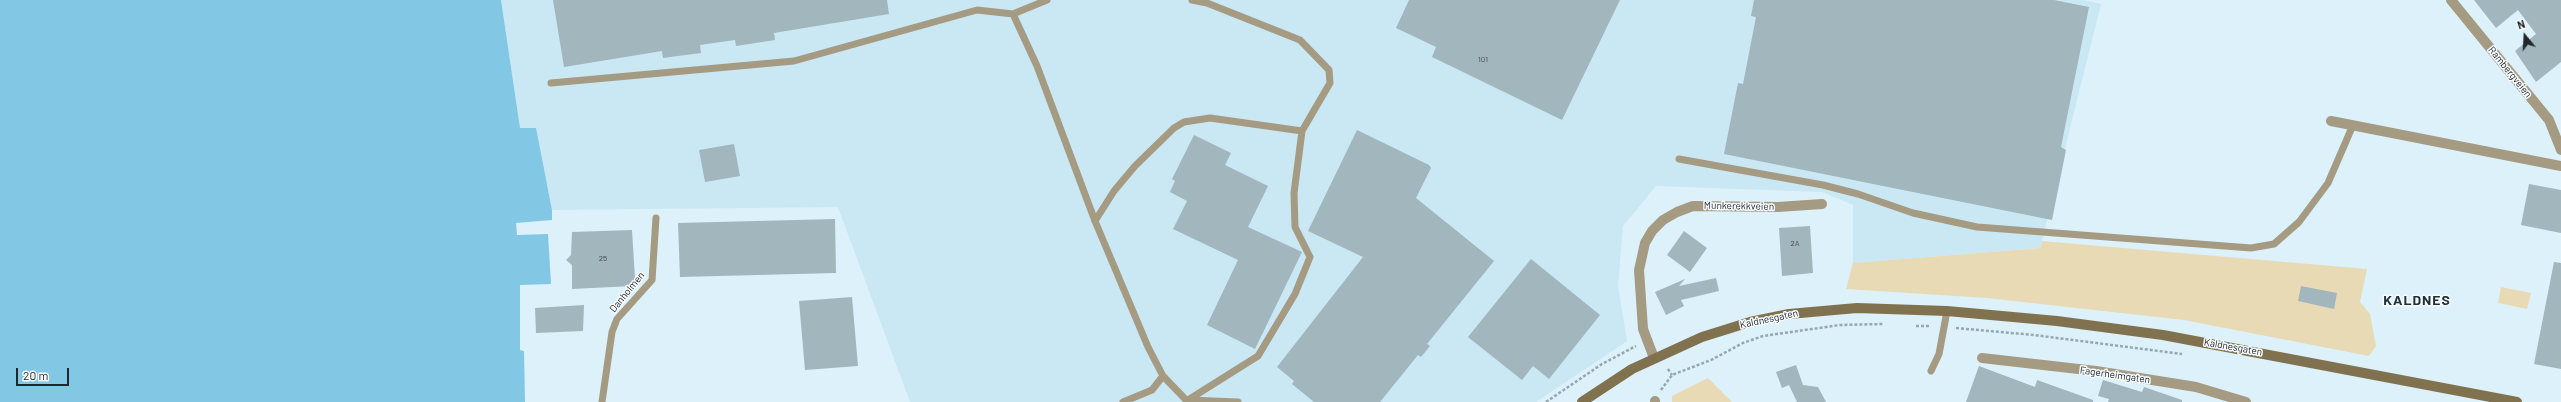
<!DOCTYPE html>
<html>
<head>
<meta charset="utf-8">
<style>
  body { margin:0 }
  #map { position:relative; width:2561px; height:402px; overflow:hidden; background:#dcf1fa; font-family:Barlow,sans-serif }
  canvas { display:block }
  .north { position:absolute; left:2505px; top:16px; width:40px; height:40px; -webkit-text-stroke:3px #f7fbfd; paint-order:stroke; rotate:342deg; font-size:11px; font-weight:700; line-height:16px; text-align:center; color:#1f272b }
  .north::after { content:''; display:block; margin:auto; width:14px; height:18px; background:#1f272b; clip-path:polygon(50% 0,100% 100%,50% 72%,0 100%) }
  .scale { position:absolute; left:16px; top:368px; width:53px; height:18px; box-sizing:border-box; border:2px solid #1f272b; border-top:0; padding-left:5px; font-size:12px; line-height:14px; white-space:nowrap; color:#1f272b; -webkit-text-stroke:3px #f7fbfd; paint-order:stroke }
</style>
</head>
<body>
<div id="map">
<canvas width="2561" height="402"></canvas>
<div class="north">N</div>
<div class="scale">20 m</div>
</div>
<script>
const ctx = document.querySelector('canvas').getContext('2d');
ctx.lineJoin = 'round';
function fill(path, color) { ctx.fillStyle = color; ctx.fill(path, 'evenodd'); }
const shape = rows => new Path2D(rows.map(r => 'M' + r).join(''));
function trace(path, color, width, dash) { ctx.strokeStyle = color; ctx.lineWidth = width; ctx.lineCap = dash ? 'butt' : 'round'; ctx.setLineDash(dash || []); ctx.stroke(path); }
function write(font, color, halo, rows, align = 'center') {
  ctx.font = font + ' Barlow,sans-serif'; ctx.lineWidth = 3; ctx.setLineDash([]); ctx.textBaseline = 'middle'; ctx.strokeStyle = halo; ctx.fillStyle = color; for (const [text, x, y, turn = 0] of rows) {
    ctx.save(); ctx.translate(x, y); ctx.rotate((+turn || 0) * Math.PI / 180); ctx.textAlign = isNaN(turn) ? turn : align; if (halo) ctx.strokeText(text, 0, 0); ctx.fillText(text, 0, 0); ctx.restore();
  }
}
fill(shape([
  [501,0,2083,0,2101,4,2040,248,1853,263,1853,205,1823,192,1656,186,1623,226,1618,286,1627,341,1536,402,910,402,838,207,552,210,547,183,520,128]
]), '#cae7f4');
fill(shape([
  [2042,241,2367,269,2360,302,2370,314,2376,346,2369,356,2184,320,1987,298,1846,289,1853,263,2040,248],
  [2501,287,2531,293,2527,309,2498,303],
  [1708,378,1732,402,1672,402,1672,396]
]), '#e9dab6');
fill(shape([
  [0,0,501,0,520,128,536,128,552,210,552,220,516,223,517,235,548,234,551,284,520,285,520,350,524,351,525,402,0,402]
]), '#82c7e3');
fill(shape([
  [553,0,887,0,889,14,774,33,775,40,736,46,735,40,700,45,701,53,678,56,663,58,662,51,564,67],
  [1409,0,1620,0,1562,120,1432,57,1436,47,1396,28],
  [1754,0,2054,0,2089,7,2061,147,2066,150,2052,220,1724,154,1738,83,1743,84,1756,17,1751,16],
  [2474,0,2561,0,2561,62,2536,82,2515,51,2536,34,2518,10,2496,28],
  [1357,130,1429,165,1431,168,1416,198,1494,261,1427,344,1430,346,1421,357,1418,355,1380,402,1314,402,1292,384,1294,381,1277,367,1363,257,1308,231],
  [1194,135,1231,153,1225,165,1268,186,1248,227,1302,252,1255,349,1207,325,1238,260,1173,229,1187,201,1170,192,1175,181,1172,179],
  [734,144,740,176,705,182,699,150],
  [2529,184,2561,190,2561,233,2521,225],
  [835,219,836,273,680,277,678,223],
  [1810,226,1813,273,1782,276,1779,228],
  [632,230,635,279,633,280,633,286,572,289,572,265,566,260,571,255,572,232],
  [1684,231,1707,248,1690,272,1667,255],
  [1531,259,1600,315,1549,379,1533,366,1522,380,1468,337],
  [2554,262,2561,263,2561,369,2534,364],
  [1716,278,1719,291,1681,300,1684,306,1666,315,1655,292,1685,279,1679,286],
  [2301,286,2337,293,2334,309,2298,301],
  [852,297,858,366,805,370,799,301],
  [584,305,583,331,536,333,535,308],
  [1796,365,1803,385,1818,387,1826,402,1797,402,1789,385,1782,388,1776,372],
  [1979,366,2035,387,2037,380,2093,400,2093,402,1966,402],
  [2103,380,2142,392,2144,387,2182,400,2182,402,2108,402,2109,399,2098,396]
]), '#a2b6be');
trace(shape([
  [1916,326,1931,326],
  [1956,328,2034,335,2182,354],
  [1668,369,1672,375],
  [1661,390,1672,375,1711,360,1743,343,1763,336,1840,325,1883,324],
  [1546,402,1602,364,1636,346]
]), '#97a7ae', 2.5, [3, 2]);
trace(shape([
  [1192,0,1207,3,1300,40,1329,70,1330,83,1302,131,1294,193,1295,227,1310,257,1295,294,1258,356,1188,400,1238,402],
  [1013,14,1047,0],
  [551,83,794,61,977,10,1013,14,1037,66,1095,221,1148,347,1163,376,1188,402],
  [1679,159,1823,185,1858,194,1913,213,1977,227,2251,248,2274,244,2299,222,2328,183,2353,125],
  [1095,221,1114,191,1135,166,1174,128,1184,122,1210,118,1302,131],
  [1931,371,1939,354,1947,311],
  [602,402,612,332,617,319,652,280,656,218],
  [1123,402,1152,390,1163,376]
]), '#a59a82', 7);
trace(shape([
  [2451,0,2549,120,2561,150],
  [2331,121,2561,166],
  [1654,358,1643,329,1639,270,1645,243,1652,231,1663,220,1677,212,1693,206,1778,207,1822,204],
  [1982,358,2096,371,2196,387,2246,402],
  [1655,402,1655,401]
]), '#a59a82', 10);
trace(shape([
  [1582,402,1632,369,1702,337,1750,322,1789,314,1857,308,1947,311,2057,321,2163,335,2517,402]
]), '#81724f', 10);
write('8px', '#404b50', null, [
  ["101",1483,59],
  ["2A",1795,243],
  ["25",603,258]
]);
write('10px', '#1f272b', '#f7fbfd', [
  ["Rambergveien",2510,72,51],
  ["Munkerekkveien",1739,206,1],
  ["Danholmen",627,292,-51],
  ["Kaldnesgaten",1769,319,-12],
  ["Kaldnesgaten",2233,347,10],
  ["Fagerheimgaten",2115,375,8]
]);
ctx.letterSpacing = '1px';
write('bold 14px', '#203138', '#f7fbfd', [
  ["KALDNES",2417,300]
]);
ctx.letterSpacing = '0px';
</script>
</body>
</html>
